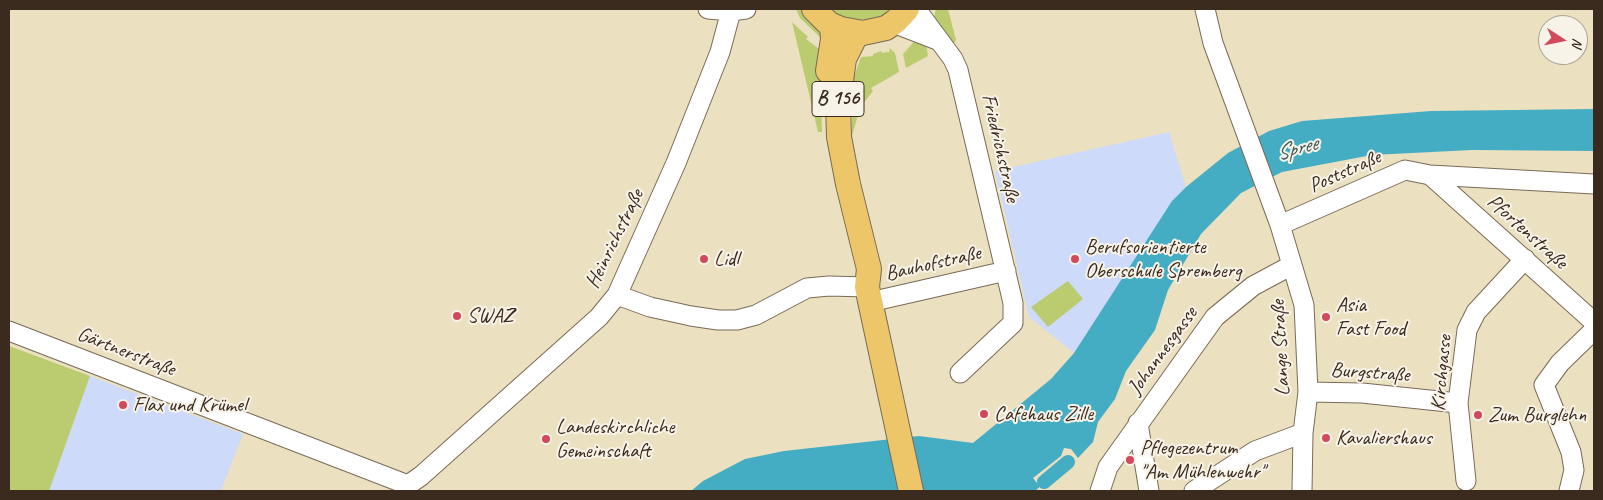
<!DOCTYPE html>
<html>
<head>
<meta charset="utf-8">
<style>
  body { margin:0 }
  #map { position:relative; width:1603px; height:500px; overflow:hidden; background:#ebe1c0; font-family:Caveat,sans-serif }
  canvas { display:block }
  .frame { position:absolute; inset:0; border:10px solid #3b2a1e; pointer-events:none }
  .north { position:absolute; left:1538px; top:15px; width:50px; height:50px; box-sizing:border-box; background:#f7f3e8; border:1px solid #aca397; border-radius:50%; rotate:101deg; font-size:14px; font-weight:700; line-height:20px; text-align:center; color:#3b2a1e }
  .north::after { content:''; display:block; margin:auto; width:18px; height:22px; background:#d1495b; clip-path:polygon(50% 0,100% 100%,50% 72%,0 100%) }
</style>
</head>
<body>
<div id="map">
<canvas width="1603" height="500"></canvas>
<div class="frame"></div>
<div class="north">N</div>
</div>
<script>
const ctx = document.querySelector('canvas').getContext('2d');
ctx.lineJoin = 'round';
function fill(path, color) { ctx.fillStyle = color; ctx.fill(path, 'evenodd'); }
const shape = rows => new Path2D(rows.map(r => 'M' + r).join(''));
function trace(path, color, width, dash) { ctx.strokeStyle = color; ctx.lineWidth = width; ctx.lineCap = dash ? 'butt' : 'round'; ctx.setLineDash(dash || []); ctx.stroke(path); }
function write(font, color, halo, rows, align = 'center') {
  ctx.font = font + ' Caveat,sans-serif'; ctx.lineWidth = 4; ctx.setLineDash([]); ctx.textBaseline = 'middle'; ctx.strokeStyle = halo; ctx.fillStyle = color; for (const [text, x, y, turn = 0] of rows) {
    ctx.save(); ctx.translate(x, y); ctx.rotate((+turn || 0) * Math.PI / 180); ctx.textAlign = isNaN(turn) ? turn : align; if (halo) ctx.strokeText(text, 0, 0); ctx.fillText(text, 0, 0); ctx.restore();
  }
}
fill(shape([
  [1169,132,1186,187,1172,201,1074,353,1029,317,995,171],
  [90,376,243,434,221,491,49,491]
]), '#cedafa');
fill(shape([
  [796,9,803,10,820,26,823,40,800,18],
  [822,9,900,9,867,27],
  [936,9,948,9,956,40,953,45,934,18],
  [792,22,808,37,806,39,826,54,821,95,822,132,818,132],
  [918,37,926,44,928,56,906,68,903,54],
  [890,48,895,53,899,72,871,88,873,91,860,108,852,136,852,94,854,77,861,57,873,56,873,54,881,51,882,53,889,52],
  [1068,281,1083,299,1048,327,1031,307],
  [9,346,90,376,49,491,9,491]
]), '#bacc6f');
fill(shape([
  [1594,109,1594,151,1472,150,1372,155,1282,172,1241,193,1201,234,1168,290,1155,330,1126,371,1115,399,1098,422,1093,442,1078,458,1071,449,1064,448,1061,456,1033,478,1037,483,1043,481,1044,483,1035,491,691,491,703,481,745,459,784,451,919,436,973,443,1051,379,1074,353,1172,201,1186,187,1228,153,1269,131,1302,121,1431,111]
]), '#44adc3');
trace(shape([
  [1044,482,1068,462]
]), '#44adc3', 14);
const minor = shape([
  [708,9,731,11,746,9],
  [916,9,953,59,958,70,1013,303,1013,323,960,373],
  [1205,9,1213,43,1280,225,1304,305,1308,392,1303,433,1302,491],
  [893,23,937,40],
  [1430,175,1594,322],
  [1280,225,1405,170,1430,175,1594,184],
  [617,295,650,307,691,316,718,320,737,320,756,315,807,288,829,286,867,287],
  [870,302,1006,271],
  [9,331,408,485,421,476,599,317,617,295,676,163,720,52,731,11],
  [1308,392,1362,393,1458,403],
  [1138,423,1149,491],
  [1466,481,1458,403,1467,330,1476,312,1525,259],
  [1100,491,1108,467,1215,317,1253,286,1292,265],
  [1194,491,1255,451,1303,433],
  [1569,491,1574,470,1571,452,1544,385,1560,363,1594,330]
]);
const major = shape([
  [814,9,829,24,841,29,863,33,886,28,896,21,907,9],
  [857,33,844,59,838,103,839,137,848,184,869,269,867,287,911,491],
  [828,71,833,39,832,25]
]);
trace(minor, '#796a57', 21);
trace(major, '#796a57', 26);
trace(minor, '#fff', 19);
trace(major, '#ecc669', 24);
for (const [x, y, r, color] of [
  [704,259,5,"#d1495b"],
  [1075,259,5,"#d1495b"],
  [457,316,5,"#d1495b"],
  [1326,317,5,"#d1495b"],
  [123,405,5,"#d1495b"],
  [984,414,5,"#d1495b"],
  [1478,415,5,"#d1495b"],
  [1326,438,5,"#d1495b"],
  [546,439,5,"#d1495b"],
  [1130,460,5,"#d1495b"]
]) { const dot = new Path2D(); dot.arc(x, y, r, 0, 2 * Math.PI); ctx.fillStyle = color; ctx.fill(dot); trace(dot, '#f7f3e8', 2); }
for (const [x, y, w] of [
  [838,99,52]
]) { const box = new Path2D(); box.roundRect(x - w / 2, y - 17.5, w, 35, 4); ctx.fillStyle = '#f7f3e8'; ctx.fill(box); trace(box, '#3b2a1e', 1); }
write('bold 20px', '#3b2a1e', null, [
  ["B 156",838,99]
]);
write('21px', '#3b2a1e', '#f7f3e8', [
  ["Friedrichstraße",1000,148,77],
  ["Poststraße",1345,172,-24],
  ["Pfortenstraße",1527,232,42],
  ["Heinrichstraße",615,239,-64],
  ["Bauhofstraße",933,264,-13],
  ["Lange Straße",1281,348,-93],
  ["Johannesgasse",1163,351,-54],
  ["Gärtnerstraße",126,352,21],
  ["Burgstraße",1370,373,4],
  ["Kirchgasse",1442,373,-85]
]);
write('21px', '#3b2a1e', '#f7f3e8', [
  ["Berufsorientierte",1085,247],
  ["Oberschule Spremberg",1085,271],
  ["Lidl",714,259],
  ["Asia",1336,305],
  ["Fast Food",1336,329],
  ["SWAZ",467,316],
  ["Flax und Krümel",133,405],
  ["Cafehaus Zille",994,414],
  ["Zum Burglehn",1488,415],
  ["Landeskirchliche",556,427],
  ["Gemeinschaft",556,451],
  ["Kavaliershaus",1336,438],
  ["Pflegezentrum",1140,448],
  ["\"Am Mühlenwehr\"",1140,472]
], 'left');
write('italic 22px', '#3e5858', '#f7f3e8', [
  ["Spree",1297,149,-15]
]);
</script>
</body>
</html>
